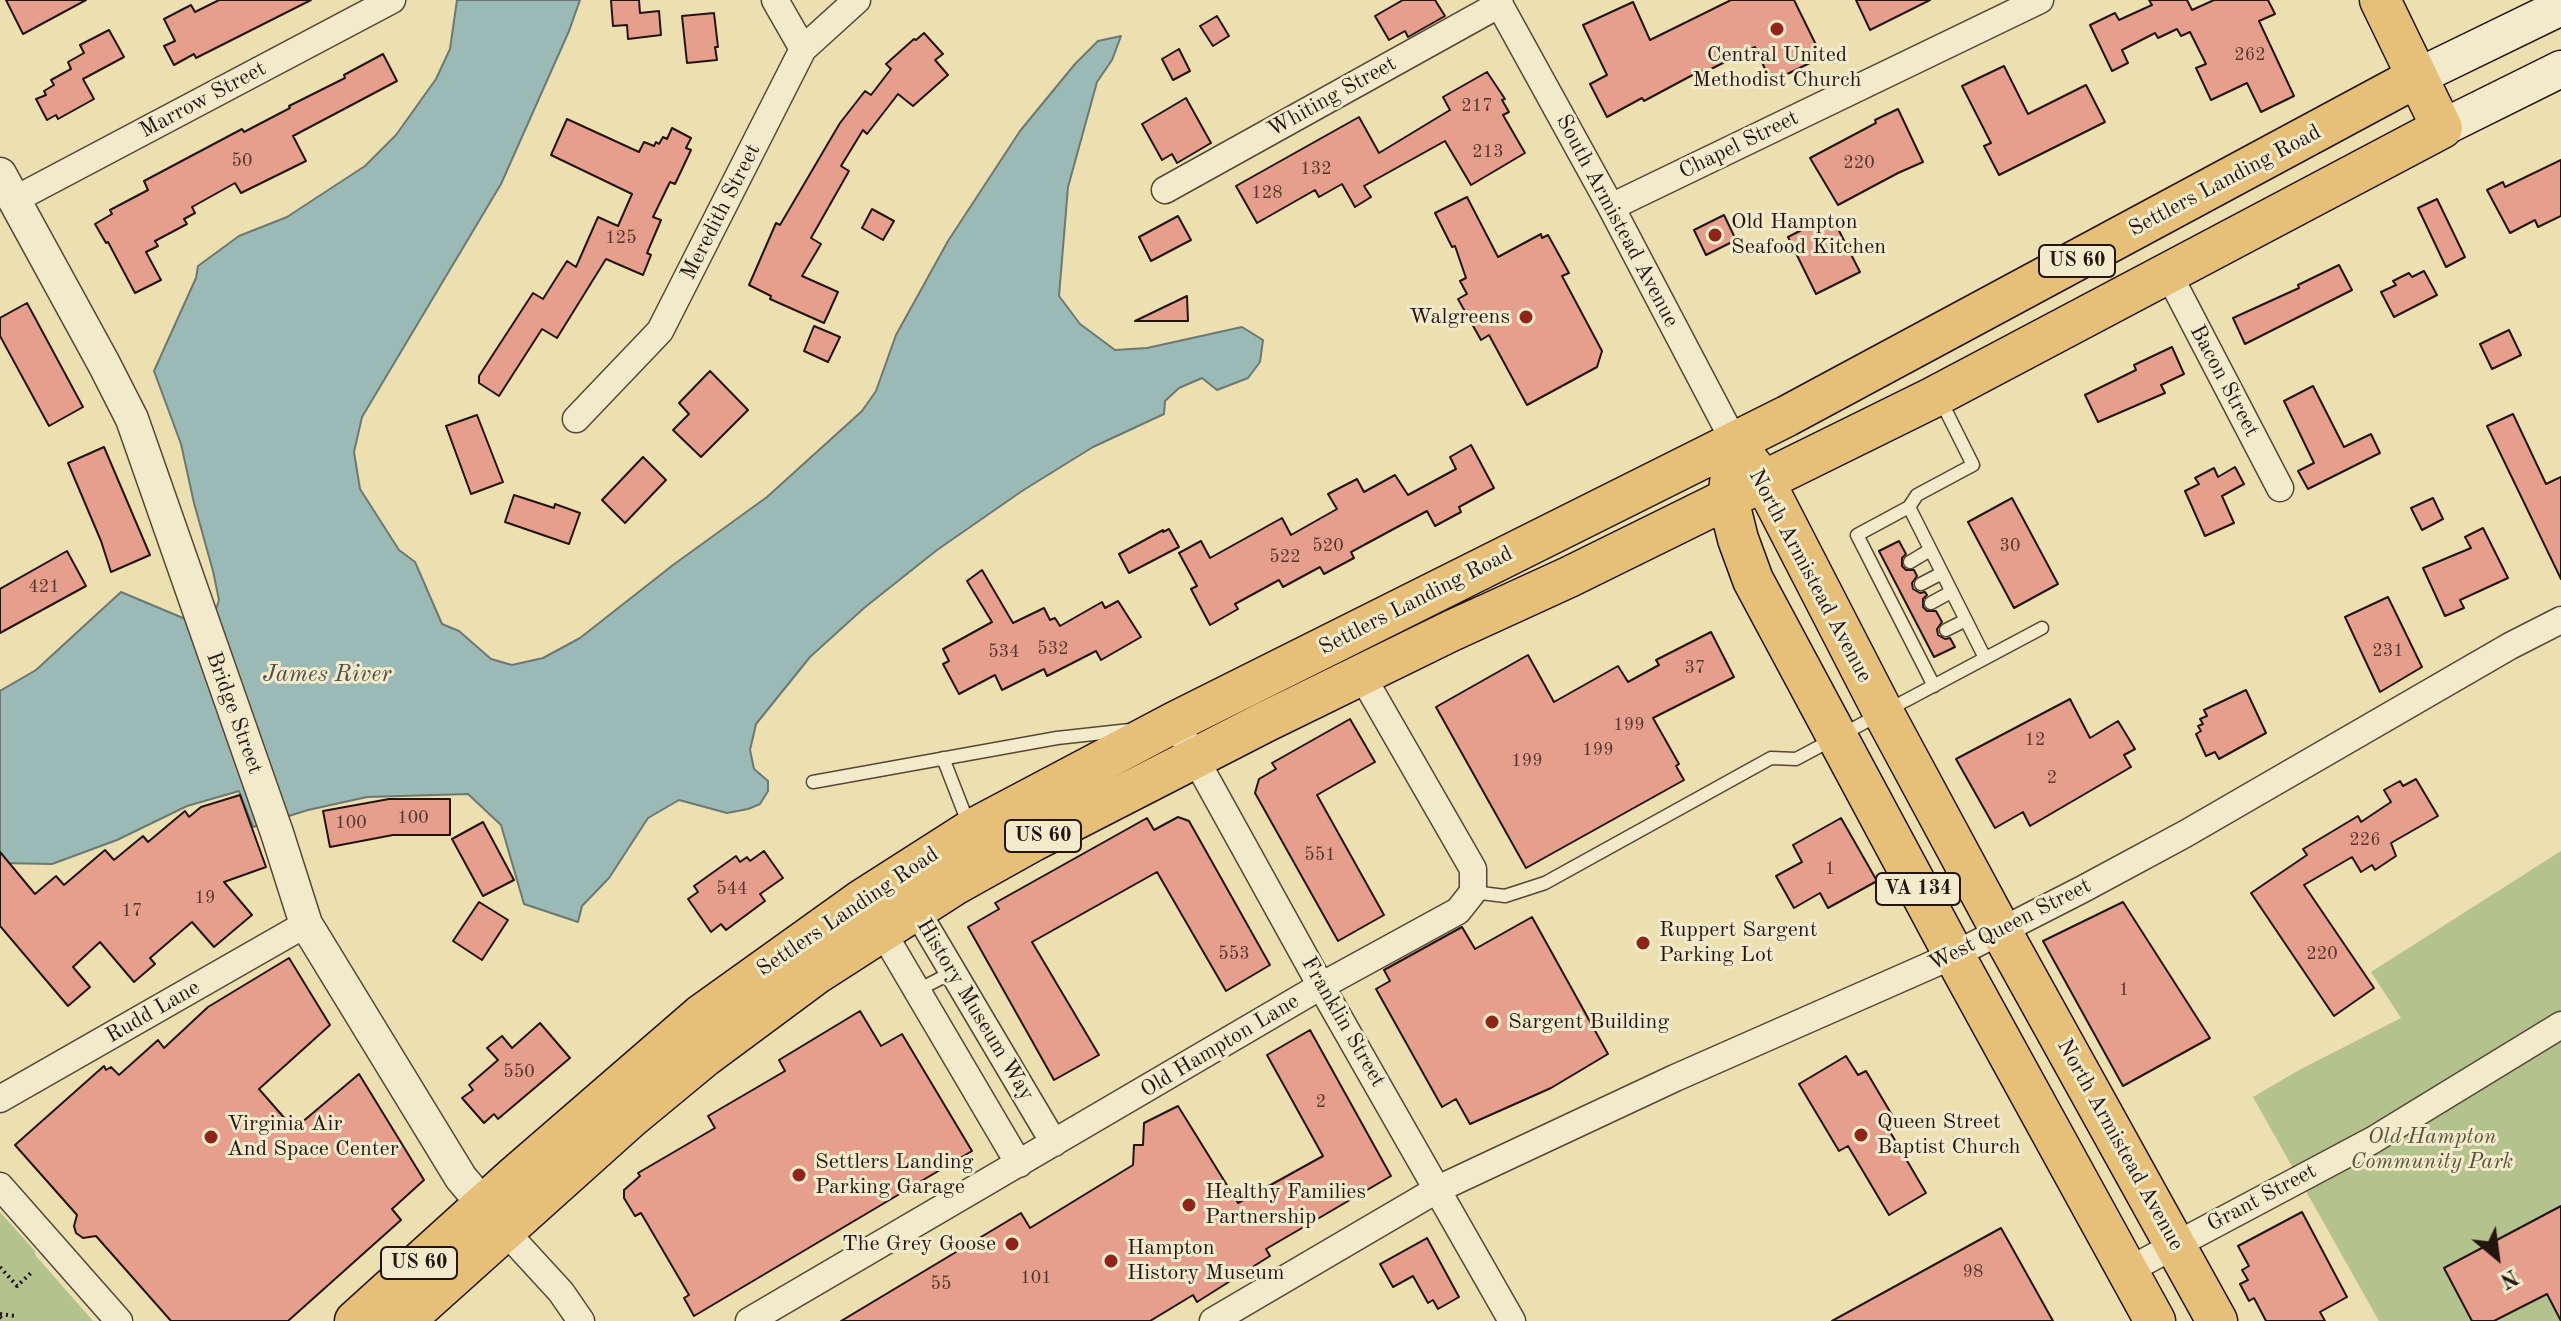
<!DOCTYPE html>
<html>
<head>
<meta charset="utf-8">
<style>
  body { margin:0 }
  #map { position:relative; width:2561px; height:1321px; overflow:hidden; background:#ecdfb0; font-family:"Old Standard TT",serif }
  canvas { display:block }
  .north { position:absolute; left:2457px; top:1217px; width:80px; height:80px; -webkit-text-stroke:6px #f3eacc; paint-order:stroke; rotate:151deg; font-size:22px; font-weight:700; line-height:32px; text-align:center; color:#23140e }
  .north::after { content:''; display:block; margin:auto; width:28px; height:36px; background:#23140e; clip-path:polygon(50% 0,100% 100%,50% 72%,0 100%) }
</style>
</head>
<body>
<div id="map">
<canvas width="2561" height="1321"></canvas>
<div class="north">N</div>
</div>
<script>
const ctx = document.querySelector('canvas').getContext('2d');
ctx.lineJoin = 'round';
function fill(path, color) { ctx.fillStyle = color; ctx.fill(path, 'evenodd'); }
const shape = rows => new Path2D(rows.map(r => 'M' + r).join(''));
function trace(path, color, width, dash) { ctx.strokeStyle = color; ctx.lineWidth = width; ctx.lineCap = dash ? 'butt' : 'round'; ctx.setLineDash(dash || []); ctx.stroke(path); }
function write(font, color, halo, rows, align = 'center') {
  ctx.font = font + ' "Old Standard TT",serif'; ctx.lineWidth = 6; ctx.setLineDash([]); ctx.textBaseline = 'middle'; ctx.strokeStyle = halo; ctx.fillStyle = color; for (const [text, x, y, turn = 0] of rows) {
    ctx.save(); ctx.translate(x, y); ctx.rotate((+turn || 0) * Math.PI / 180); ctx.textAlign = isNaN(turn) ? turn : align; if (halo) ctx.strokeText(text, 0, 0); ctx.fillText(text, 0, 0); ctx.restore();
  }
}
fill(shape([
  [2561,851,2561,1321,2379,1321,2253,1097,2301,1069,2401,1018,2371,972],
  [0,1212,35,1251,36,1256,93,1321,0,1321]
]), '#b4c28e');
const water = shape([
  [457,0,580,0,569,31,501,184,362,417,354,452,360,489,399,550,415,562,442,624,459,631,491,659,512,665,543,658,580,638,673,565,767,497,862,411,876,391,896,335,948,241,1020,131,1075,64,1098,41,1121,36,1112,60,1097,82,1068,187,1059,296,1080,324,1115,350,1147,348,1242,327,1263,340,1260,362,1248,378,1217,390,1202,378,1179,388,1165,401,1164,414,1093,447,1022,491,937,550,864,608,810,657,756,724,750,750,754,769,768,781,768,791,760,804,748,809,727,813,679,800,648,818,609,878,582,906,578,922,524,904,501,825,468,794,367,797,308,810,253,827,239,791,187,806,117,840,52,864,0,863,0,691,36,670,121,592,183,618,212,621,219,600,213,571,194,503,181,444,154,371,196,278,198,266,239,236,287,217,365,166,396,135,436,79,450,49,457,0]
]);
fill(water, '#9cbab5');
trace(water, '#6c7872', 2);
const building = shape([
  [6,0,86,0,23,34,6,0],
  [219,0,311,0,196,58,194,54,174,65,164,46,175,41,164,19,191,5,195,12,219,0],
  [611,0,639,0,640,13,659,11,661,35,628,39,627,25,613,26,611,0],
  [1403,0,1435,0,1445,16,1408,37,1405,31,1389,40,1375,16,1403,0],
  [1731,0,1794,0,1822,57,1771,82,1755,47,1709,70,1700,71,1644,101,1642,98,1607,117,1590,84,1607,75,1583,25,1633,2,1650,40,1731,0],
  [1856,0,1930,0,1870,30,1856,0],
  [2149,0,2187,0,2192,10,2214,0,2268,0,2275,14,2259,21,2294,96,2261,112,2247,83,2211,100,2196,68,2206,64,2190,32,2181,36,2177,29,2158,38,2155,33,2122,50,2128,63,2112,71,2090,25,2115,13,2119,20,2152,5,2149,0],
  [714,13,718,47,715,47,717,60,687,63,682,16,714,13],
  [1217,16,1229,36,1213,46,1200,26,1217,16],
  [109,30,124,57,83,79,94,99,58,119,56,115,47,120,36,99,46,95,44,91,54,85,51,80,71,69,68,62,84,53,80,45,109,30],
  [924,33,943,54,935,60,948,75,913,106,898,94,867,134,863,130,841,166,849,171,811,238,821,244,802,276,838,292,824,323,770,299,771,296,749,285,776,223,780,225,840,123,865,91,871,95,891,69,886,64,914,39,916,40,924,33],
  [1179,49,1190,71,1173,80,1162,59,1179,49],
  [383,54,397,81,293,136,306,161,241,193,235,183,192,207,195,213,184,219,187,224,155,241,158,246,146,252,161,280,135,293,108,242,106,243,95,224,112,214,110,210,148,190,144,181,242,129,244,132,290,108,289,106,345,78,344,75,383,54],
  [2004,66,2028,114,2086,85,2105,122,1999,175,1984,146,1991,143,1962,86,2004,66],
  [1487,72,1505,99,1502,100,1509,112,1503,115,1525,153,1471,185,1445,141,1364,186,1371,197,1355,207,1342,184,1319,197,1315,190,1257,223,1236,186,1359,117,1379,153,1450,110,1443,97,1487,72],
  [1186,98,1211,143,1177,163,1172,154,1162,160,1142,124,1186,98],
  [1898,109,1923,162,1898,173,1838,205,1810,158,1876,123,1875,120,1898,109],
  [567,119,639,152,644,142,654,146,656,142,659,144,663,137,667,139,672,128,691,138,686,148,691,150,675,184,670,182,653,217,661,220,647,253,651,255,643,275,606,259,557,338,542,329,499,396,479,383,479,376,533,293,543,299,567,261,576,267,598,217,618,226,632,194,551,155,567,119],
  [2561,160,2561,216,2538,227,2535,220,2510,233,2487,190,2503,182,2505,187,2561,160],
  [1467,197,1498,257,1541,234,1542,238,1548,235,1569,273,1562,276,1602,351,1597,367,1527,405,1489,335,1481,340,1458,299,1467,294,1460,281,1466,278,1455,246,1452,247,1435,213,1467,197],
  [2437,199,2465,257,2446,267,2418,208,2437,199],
  [872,209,894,221,883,240,862,228,872,209],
  [1724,215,1736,240,1706,255,1694,230,1724,215],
  [1831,215,1860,272,1816,294,1788,237,1831,215],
  [1178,216,1191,240,1151,261,1139,237,1178,216],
  [2339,265,2352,290,2245,344,2233,318,2299,288,2298,285,2339,265],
  [2424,271,2437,295,2394,317,2381,292,2396,285,2393,281,2409,273,2412,277,2424,271],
  [1187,296,1188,321,1135,321,1187,296],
  [27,303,83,407,49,426,0,336,0,318,27,303],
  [814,326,840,337,828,362,804,351,814,326],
  [2509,330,2521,355,2492,369,2480,344,2509,330],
  [2172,347,2184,374,2161,385,2165,393,2098,422,2085,395,2136,370,2134,365,2172,347],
  [710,371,748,410,701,457,673,430,689,414,679,403,710,371],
  [2313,386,2344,447,2371,434,2380,453,2308,489,2298,471,2314,463,2284,401,2313,386],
  [2513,414,2546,484,2561,477,2561,579,2487,426,2513,414],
  [477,415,503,482,471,494,446,426,477,415],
  [1471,445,1494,488,1459,507,1461,512,1435,526,1427,511,1351,552,1354,558,1324,574,1320,567,1283,587,1279,580,1235,604,1238,609,1210,625,1191,589,1197,586,1179,553,1201,541,1210,558,1282,518,1291,535,1337,509,1328,494,1357,479,1364,492,1395,475,1408,495,1456,469,1450,457,1471,445],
  [104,447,150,555,111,572,101,541,68,463,104,447],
  [643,457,666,480,625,523,602,500,643,457],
  [2235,467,2244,484,2222,496,2234,523,2205,536,2185,491,2199,484,2195,478,2214,468,2218,477,2235,467],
  [514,495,554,508,555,504,580,513,569,544,505,522,514,495],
  [2012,498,2058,584,2014,608,1968,522,2012,498],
  [2433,498,2443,519,2422,530,2411,508,2433,498],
  [2483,528,2508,578,2460,600,2464,608,2445,616,2423,568,2471,548,2465,537,2483,528],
  [1169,529,1179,547,1129,573,1119,554,1163,530,1163,532,1169,529],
  [1899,541,1906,554,1902,558,1902,566,1906,570,1914,570,1917,576,1912,583,1913,589,1920,593,1925,592,1927,595,1923,599,1923,607,1927,611,1936,611,1942,622,1937,629,1938,635,1945,639,1950,638,1955,647,1934,657,1879,551,1899,541],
  [67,551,86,586,0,633,0,589,67,551],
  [982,570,1013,623,1044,608,1050,620,1055,618,1060,626,1102,602,1105,608,1118,601,1141,637,1101,660,1096,651,1047,676,1044,669,1002,690,995,675,959,694,943,664,949,661,943,649,992,622,967,581,982,570],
  [2388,597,2422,667,2380,692,2345,617,2388,597],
  [1711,632,1734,677,1653,718,1679,764,1676,766,1684,780,1526,868,1436,707,1528,655,1554,702,1618,666,1628,682,1659,665,1656,660,1711,632],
  [2246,690,2266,733,2219,759,2215,752,2206,756,2196,734,2201,731,2198,726,2203,724,2200,719,2207,716,2204,710,2246,690],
  [2070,699,2090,738,2118,721,2135,749,2124,755,2131,767,2030,826,2023,812,1995,828,1956,759,2070,699],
  [1350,719,1375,762,1317,795,1384,915,1338,941,1255,793,1259,779,1276,769,1272,763,1350,719],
  [2416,779,2438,816,2391,843,2396,856,2375,870,2372,865,2361,872,2352,857,2304,885,2374,988,2334,1016,2251,893,2307,855,2303,849,2358,816,2361,822,2391,802,2384,790,2400,781,2403,786,2416,779],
  [240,795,266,867,224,882,252,915,214,947,192,922,150,958,155,964,134,982,100,942,73,967,90,987,68,1006,0,926,0,852,35,894,56,876,64,885,105,850,114,860,143,836,148,842,185,811,189,817,201,807,240,795],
  [389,799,450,799,450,835,393,835,330,847,323,811,389,799],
  [1178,817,1189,821,1270,965,1226,991,1157,872,1032,942,1099,1055,1054,1080,968,927,999,909,995,903,1147,818,1154,830,1178,817],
  [1841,818,1877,881,1828,908,1820,893,1794,908,1776,876,1802,862,1793,845,1841,818],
  [483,822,514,880,483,896,452,839,483,822],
  [764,851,783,878,760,894,765,901,726,930,721,924,711,932,688,899,698,892,694,886,736,856,740,862,747,857,750,861,764,851],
  [479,902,508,920,482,960,453,941,479,902],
  [2123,902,2210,1038,2123,1086,2043,941,2123,902],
  [1532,917,1608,1054,1551,1088,1470,1124,1456,1099,1442,1107,1376,989,1390,981,1384,970,1462,927,1475,949,1532,917],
  [289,958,330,1025,259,1089,294,1129,359,1074,424,1180,392,1209,401,1220,288,1321,171,1321,96,1236,83,1238,76,1233,74,1226,77,1215,15,1145,104,1066,106,1070,111,1067,119,1075,158,1040,164,1048,208,1007,289,958],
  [860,1011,881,1046,902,1034,972,1151,694,1316,684,1298,689,1295,641,1213,635,1216,624,1198,624,1190,640,1176,638,1173,715,1128,708,1116,785,1071,779,1060,860,1011],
  [540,1023,570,1058,498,1119,494,1114,484,1123,462,1098,473,1090,469,1085,498,1060,487,1048,502,1036,512,1048,540,1023],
  [1310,1030,1391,1176,1266,1249,1270,1256,1197,1302,1193,1295,1150,1321,841,1321,1021,1213,1030,1228,1133,1165,1134,1145,1143,1145,1144,1123,1178,1106,1238,1203,1323,1156,1267,1055,1310,1030],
  [1846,1056,1858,1075,1866,1071,1895,1120,1886,1125,1926,1193,1889,1215,1848,1146,1839,1151,1799,1084,1846,1056],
  [2561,1206,2561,1321,2547,1294,2494,1321,2472,1321,2444,1268,2561,1206],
  [2302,1212,2347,1297,2320,1312,2325,1321,2266,1321,2254,1298,2249,1301,2240,1284,2248,1280,2242,1270,2249,1266,2238,1246,2302,1212],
  [2001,1228,2053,1321,1832,1321,2001,1228],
  [1427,1238,1459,1297,1438,1309,1433,1300,1428,1303,1413,1276,1393,1287,1380,1264,1427,1238]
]);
fill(building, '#e69f8c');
trace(building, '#23140e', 2);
const service = shape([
  [1940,399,1973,465,1917,495,1909,507,1985,658],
  [1909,507,1857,535,1934,686],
  [1910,562,1930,550],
  [1921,584,1942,573],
  [1931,603,1951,592],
  [1946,630,1966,620],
  [943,758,969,825],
  [813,782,1057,738,1130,730],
  [1473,892,1505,896,1545,883,1771,758,1796,759,2042,628],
  [916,991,953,972]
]);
const minor = shape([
  [775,0,803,49],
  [1497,0,1611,207,1735,443],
  [1165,190,1500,4],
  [14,200,392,0],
  [1611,207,2040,0],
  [2168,273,2280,488],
  [576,419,660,331,803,49,857,0],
  [1175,722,1321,986,1512,1321],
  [909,898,1054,1143],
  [875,919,1019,1164],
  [0,1099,306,924],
  [0,1186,119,1321],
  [505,1231,561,1292,581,1321],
  [2127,1271,2373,1140,2561,1025],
  [749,1321,1321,986,1458,911,1473,892,1473,869,1361,674],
  [1213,1321,1438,1189,1675,1078,1954,955,2083,889,2185,834,2510,646,2561,620]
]);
const tertiary = shape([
  [0,174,104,364,132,419,277,833,306,924,461,1178,499,1223]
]);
const secondary = shape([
  [2417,77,2561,7],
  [2442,128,2561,69]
]);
const primary = shape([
  [1749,462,1764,481,1883,712,2001,931,2217,1321],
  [1731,475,1728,499,1738,539,1753,580,1954,955,2155,1321],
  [355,1321,515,1176,701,1015,863,899,971,830,1175,722,1787,416,2417,77],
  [404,1321,629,1119,704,1057,816,974,956,884,1033,841,1265,722,1451,631,1569,577,1932,398,2442,128,2380,0]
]);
trace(service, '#554736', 15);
trace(minor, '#554736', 29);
trace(tertiary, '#554736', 35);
trace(secondary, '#23140e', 39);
trace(primary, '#23140e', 43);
trace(shape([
  [0,1267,17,1286,33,1271],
  [0,1314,16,1316],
  [0,1317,4,1321]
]), '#23140e', 4, [2, 4]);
trace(service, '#f3eacc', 12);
trace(minor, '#f3eacc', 26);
trace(tertiary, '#f3eacc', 32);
trace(secondary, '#f3eacc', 36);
trace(primary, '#e6c078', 40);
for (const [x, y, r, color] of [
  [1777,29,8,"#8f2418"],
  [1715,235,8,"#8f2418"],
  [1526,317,8,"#8f2418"],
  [1643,943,8,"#8f2418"],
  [1492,1022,8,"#8f2418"],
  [1861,1135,8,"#8f2418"],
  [211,1137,8,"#8f2418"],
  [799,1175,8,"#8f2418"],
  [1189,1205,8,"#8f2418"],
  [1012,1244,8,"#8f2418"],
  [1111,1261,8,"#8f2418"]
]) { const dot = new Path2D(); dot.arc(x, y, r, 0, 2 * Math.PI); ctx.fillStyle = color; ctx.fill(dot); trace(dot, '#f3eacc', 3); }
write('18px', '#54372e', null, [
  ["262",2250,55],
  ["217",1477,106],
  ["213",1488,152],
  ["50",242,161],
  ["220",1859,163],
  ["132",1316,169],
  ["128",1267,193],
  ["125",621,238],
  ["520",1328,546],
  ["30",2010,546],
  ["522",1285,557],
  ["421",44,587],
  ["532",1053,649],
  ["231",2388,651],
  ["534",1004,652],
  ["37",1695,668],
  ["199",1629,725],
  ["12",2035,740],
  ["199",1598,750],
  ["199",1527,761],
  ["2",2052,778],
  ["100",413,818],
  ["100",351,823],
  ["226",2365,840],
  ["551",1320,855],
  ["1",1830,869],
  ["544",732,889],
  ["19",205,898],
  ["17",132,911],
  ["553",1234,954],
  ["220",2322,954],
  ["1",2124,990],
  ["550",519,1072],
  ["2",1321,1102],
  ["98",1973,1272],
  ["101",1036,1278],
  ["55",941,1284]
]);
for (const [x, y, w] of [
  [2077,261,76],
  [1043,836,76],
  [1918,889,84],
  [419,1263,76]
]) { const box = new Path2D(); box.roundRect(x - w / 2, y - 16, w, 32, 6); ctx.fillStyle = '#f3eacc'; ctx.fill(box); trace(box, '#23140e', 2); }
write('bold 20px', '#23140e', null, [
  ["US 60",2077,261],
  ["US 60",1043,836],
  ["VA 134",1918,889],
  ["US 60",419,1263]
]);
write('22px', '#23140e', '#f3eacc', [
  ["Central United",1777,55,"center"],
  ["Methodist Church",1777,80,"center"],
  ["Old Hampton",1731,222],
  ["Seafood Kitchen",1731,247],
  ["Walgreens",1510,317,"right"],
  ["Ruppert Sargent",1659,930],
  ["Parking Lot",1659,955],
  ["Sargent Building",1508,1022],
  ["Queen Street",1877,1122],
  ["Baptist Church",1877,1147],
  ["Virginia Air",227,1124],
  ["And Space Center",227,1149],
  ["Settlers Landing",815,1162],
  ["Parking Garage",815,1187],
  ["Healthy Families",1205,1192],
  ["Partnership",1205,1217],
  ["The Grey Goose",996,1244,"right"],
  ["Hampton",1127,1248],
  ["History Museum",1127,1273]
], 'left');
write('22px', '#23140e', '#f3eacc', [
  ["Whiting Street",1332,97,-29],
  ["Marrow Street",203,100,-28],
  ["Chapel Street",1739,145,-26],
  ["Settlers Landing Road",2225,181,-28],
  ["Meredith Street",721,212,-63],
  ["South Armistead Avenue",1617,221,62],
  ["Bacon Street",2224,381,62],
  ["North Armistead Avenue",1810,576,62],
  ["Settlers Landing Road",1416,601,-27],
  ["Bridge Street",234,713,70],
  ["Settlers Landing Road",848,912,-34],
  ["West Queen Street",2010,925,-27],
  ["History Museum Way",975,1010,59],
  ["Rudd Lane",153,1012,-30],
  ["Franklin Street",1343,1022,60],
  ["Old Hampton Lane",1220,1046,-31],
  ["North Armistead Avenue",2120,1145,61],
  ["Grant Street",2262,1198,-28]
]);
write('italic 22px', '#56513b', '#f3eacc', [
  ["Old Hampton",2432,1137],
  ["Community Park",2432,1162]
]);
write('italic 24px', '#4d4e48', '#f3eacc', [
  ["James River",327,675]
]);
</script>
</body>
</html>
